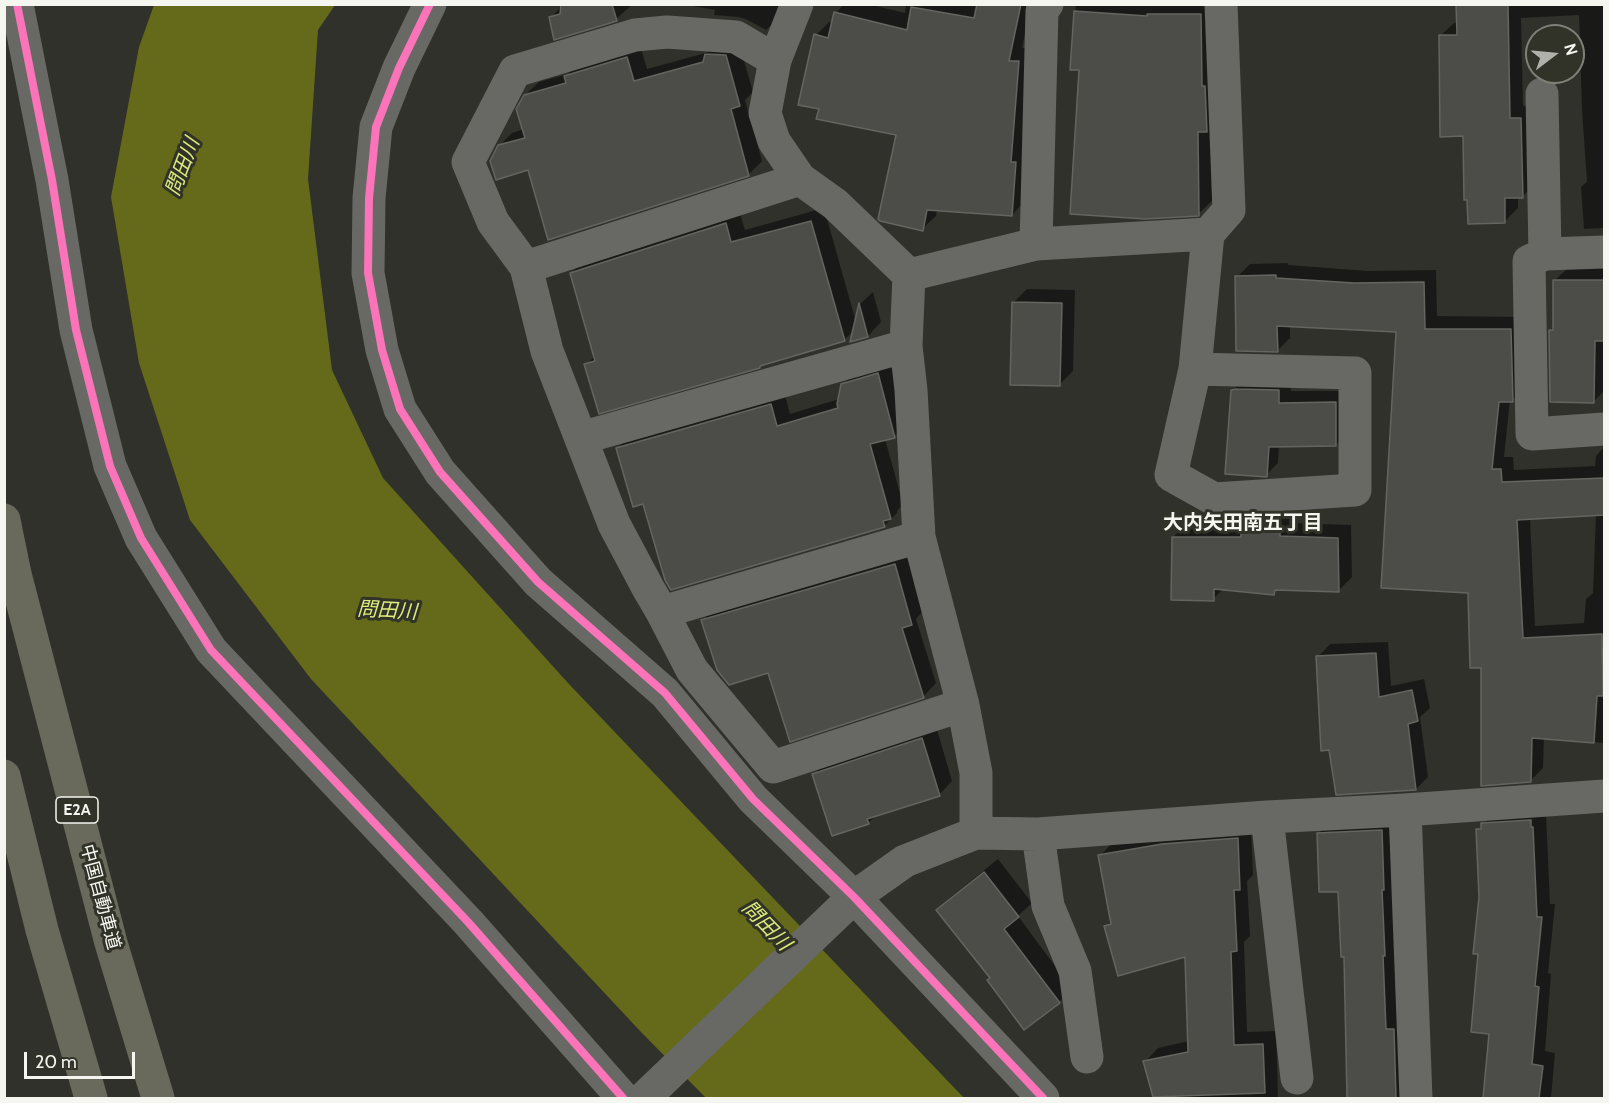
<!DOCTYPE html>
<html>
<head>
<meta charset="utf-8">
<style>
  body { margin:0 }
  #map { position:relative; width:1609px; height:1103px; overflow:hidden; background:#30312b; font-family:Cabin,sans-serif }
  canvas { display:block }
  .frame { position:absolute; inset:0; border:6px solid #f4f6ef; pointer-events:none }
  .north { position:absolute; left:1525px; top:24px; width:60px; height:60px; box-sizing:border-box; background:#313329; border:2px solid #7f8178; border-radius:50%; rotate:74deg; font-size:16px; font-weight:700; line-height:24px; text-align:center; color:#f4f6ef }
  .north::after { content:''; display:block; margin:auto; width:21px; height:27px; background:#afb1aa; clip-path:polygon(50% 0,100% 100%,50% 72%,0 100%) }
  .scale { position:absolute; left:24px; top:1052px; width:111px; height:27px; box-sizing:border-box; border:3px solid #f4f6ef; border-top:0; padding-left:8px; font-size:18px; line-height:21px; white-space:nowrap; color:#f4f6ef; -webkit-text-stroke:4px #313329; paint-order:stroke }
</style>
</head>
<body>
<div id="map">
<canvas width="1609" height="1103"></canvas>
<div class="frame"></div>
<div class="north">N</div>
<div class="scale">20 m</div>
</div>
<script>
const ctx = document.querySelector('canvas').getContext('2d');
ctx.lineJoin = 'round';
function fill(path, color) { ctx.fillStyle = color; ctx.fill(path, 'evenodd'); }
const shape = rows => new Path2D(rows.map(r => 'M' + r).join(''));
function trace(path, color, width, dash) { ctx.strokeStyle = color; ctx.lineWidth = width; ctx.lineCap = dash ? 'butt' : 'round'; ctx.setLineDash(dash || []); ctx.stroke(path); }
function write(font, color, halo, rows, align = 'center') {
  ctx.font = font + ' Cabin,"Noto Sans JP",sans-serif'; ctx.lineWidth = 6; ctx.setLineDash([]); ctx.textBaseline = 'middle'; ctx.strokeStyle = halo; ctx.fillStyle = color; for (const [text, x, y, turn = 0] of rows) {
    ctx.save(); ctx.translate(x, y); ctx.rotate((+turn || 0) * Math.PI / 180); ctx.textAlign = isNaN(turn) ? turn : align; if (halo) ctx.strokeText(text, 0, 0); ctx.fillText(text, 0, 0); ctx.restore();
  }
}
fill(shape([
  [154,5,335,5,318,30,308,179,332,370,383,478,568,683,964,1098,706,1098,641,1032,311,679,190,520,139,363,111,197,139,47]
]), '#646a1a');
fill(shape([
  [633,4,616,19,550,18,563,5],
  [682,4,784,4,779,17,766,30,746,19,738,17,714,15,715,10],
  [844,4,868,4,905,13,906,4,1031,4,1022,48,1032,48,1025,201,1012,215,937,210,936,216,922,229,898,133,820,108,816,35,829,22,833,23,836,13],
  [1076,4,1214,4,1211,126,1212,201,1198,214,1081,68,1071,68],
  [1458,4,1604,4,1604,228,1584,229,1581,187,1587,182,1582,110,1579,15,1521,18,1523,106,1534,105,1536,183,1523,196,1518,197,1518,208,1505,221,1464,135,1440,36,1454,23,1458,22],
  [719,41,739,43,753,92,745,100,762,161,749,174,549,238,529,168,499,146,512,133,524,129,525,95,539,82,568,74,579,63,640,45,647,69,709,52],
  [824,208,856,322,860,304,873,292,881,322,868,336,855,329,844,340,586,365,595,356,571,273,585,260,739,210,745,230],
  [1288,263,1288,265,1368,271,1436,270,1437,316,1524,317,1525,388,1512,400,1510,400,1504,457,1513,457,1514,470,1595,466,1596,456,1604,447,1604,743,1544,737,1543,768,1530,781,1483,666,1469,591,1397,331,1290,325,1290,338,1277,351,1237,277,1250,264],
  [1596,514,1593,593,1586,599,1584,623,1535,626,1530,518],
  [1568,268,1604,268,1604,391,1594,401,1550,330,1555,326,1554,281],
  [1027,289,1075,290,1073,371,1059,385,1013,303],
  [891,361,907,423,894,436,885,439,903,504,897,511,897,513,884,526,644,502,618,448,631,435,784,391,790,414,839,399,843,385,856,371],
  [1245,378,1290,378,1291,391,1348,391,1348,433,1336,445,1279,445,1278,463,1266,475,1233,390],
  [1256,516,1293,519,1293,523,1351,525,1352,577,1338,591,1278,588,1273,593,1224,588,1213,599,1173,537,1187,524,1248,524],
  [908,551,924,610,916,619,936,683,923,697,769,671,702,621,716,607],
  [1388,642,1391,686,1424,679,1430,708,1420,717,1428,777,1416,789,1318,657,1330,644],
  [936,726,952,781,939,795,878,814,868,823,814,774,827,761],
  [1496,811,1546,814,1550,904,1555,904,1548,973,1551,974,1545,1051,1555,1053,1551,1098,1484,1098,1491,1032,1480,953,1481,897,1478,830],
  [1395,817,1400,1098,1286,1098,1349,1097,1345,956,1340,890,1318,834,1332,820],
  [1251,825,1253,875,1247,881,1250,936,1244,942,1247,1032,1276,1031,1278,1098,1155,1098,1145,1062,1158,1048,1189,1041,1186,955,1106,926,1112,920,1100,856,1113,842],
  [998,859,1032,903,1018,916,1072,989,1059,1002,992,978,938,910,951,897]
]), '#0007');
const building = shape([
  [561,4,612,4,617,21,554,40,549,17,560,14,561,4],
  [977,4,1021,4,1009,61,1019,61,1011,162,1016,162,1012,216,927,210,923,231,880,221,878,219,896,135,816,119,819,109,798,105,814,34,828,38,834,12,907,30,911,7,974,18,977,4],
  [1456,4,1508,4,1510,118,1521,118,1523,198,1505,198,1505,223,1468,224,1467,200,1464,200,1463,136,1440,137,1439,35,1457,35,1456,4],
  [1074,11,1147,16,1147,14,1201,14,1202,86,1205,86,1207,132,1198,132,1199,216,1145,219,1070,214,1079,70,1070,70,1074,11],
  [705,54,726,55,740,106,731,109,749,176,548,240,528,170,496,180,490,161,498,145,525,138,516,109,524,95,566,83,564,76,627,57,634,81,703,62,705,54],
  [811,221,845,341,760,366,760,368,599,414,584,364,595,361,570,273,726,223,731,242,811,221],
  [1276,275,1276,278,1354,283,1424,282,1425,329,1511,329,1513,402,1499,402,1492,469,1501,469,1502,482,1605,478,1605,515,1517,520,1523,638,1602,634,1603,696,1597,696,1594,743,1532,738,1531,782,1481,786,1481,668,1470,668,1468,593,1381,588,1396,332,1277,326,1278,352,1236,351,1235,276,1276,275],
  [1553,280,1605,280,1605,341,1595,341,1594,403,1550,402,1549,330,1553,330,1553,280],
  [1012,302,1062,303,1060,386,1010,385,1012,302],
  [859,303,868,337,850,342,859,303],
  [878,373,895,438,870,444,891,519,883,521,885,527,671,590,665,580,643,504,633,507,616,448,771,404,777,426,838,408,837,404,841,384,878,373],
  [1237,389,1279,390,1279,403,1336,402,1336,446,1269,447,1267,477,1225,474,1231,390,1237,389],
  [1241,528,1280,532,1280,536,1338,538,1339,592,1275,590,1274,595,1214,589,1214,601,1171,600,1172,537,1241,537,1241,528],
  [895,564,912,625,902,628,924,698,790,742,768,673,729,685,717,670,701,620,895,564],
  [1376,653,1379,697,1412,690,1418,721,1408,724,1416,790,1336,795,1329,750,1321,751,1316,656,1376,653],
  [922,738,940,796,867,819,869,824,832,836,812,774,922,738],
  [1531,820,1531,827,1533,827,1537,917,1542,917,1535,986,1539,987,1532,1064,1543,1066,1539,1098,1483,1098,1489,1034,1471,1032,1478,954,1473,954,1479,897,1476,829,1481,829,1481,823,1531,820],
  [1382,830,1384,890,1382,890,1385,956,1383,956,1386,1029,1394,1029,1396,1098,1347,1098,1344,957,1341,957,1338,892,1319,892,1317,833,1382,830],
  [1238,838,1240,890,1234,890,1237,951,1231,952,1234,1045,1263,1044,1265,1093,1153,1097,1143,1061,1188,1052,1185,957,1118,976,1104,926,1111,924,1098,855,1162,844,1238,838],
  [984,872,1019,917,1004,929,1060,1003,1024,1030,987,980,990,978,936,910,984,872]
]);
fill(building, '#4c4d48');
trace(building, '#646560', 1.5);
trace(shape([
  [17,4,52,180,76,330,110,466,141,538,211,650,468,922,623,1098],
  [430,4,399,68,376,127,369,198,368,273,382,350,400,409,440,472,538,582,665,693,753,799,854,897,1043,1098],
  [797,4,775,60,765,113,774,141,800,179,835,204,909,275,906,346,911,390,919,537,963,705,976,773,976,833],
  [775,60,736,37,667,32,635,35,515,71,468,162,493,222,526,267,547,351,614,524,648,588,662,612,692,670,773,767,963,705],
  [1542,94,1545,254],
  [1208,234,1229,210,1221,4],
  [1036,244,1042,11,1047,4],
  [1604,252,1545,254,1529,261,1532,434,1604,429],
  [526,267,800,179],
  [909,275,1036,244,1208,234,1195,369,1171,475,1214,499,1355,490,1355,373,1195,369],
  [581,438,906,346],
  [662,612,919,537],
  [1405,810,1416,1098],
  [1267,817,1297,1078],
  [1038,834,1048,906,1075,971,1087,1057],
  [644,1098,854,897,905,861,976,833,1038,834,1267,817,1405,810,1604,796]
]), '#686865', 33);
trace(shape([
  [4,520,15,574,111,943,158,1098],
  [4,776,42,930,91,1098]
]), '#696a5c', 33);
trace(shape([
  [17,4,52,180,76,330,110,466,141,538,211,650,468,922,623,1098],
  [430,4,399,68,376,127,369,198,368,273,382,350,400,409,440,472,538,582,665,693,753,799,854,897,1043,1098]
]), '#fb73b8', 8);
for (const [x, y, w] of [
  [77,810,42]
]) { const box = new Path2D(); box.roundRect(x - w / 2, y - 13, w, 26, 4.5); ctx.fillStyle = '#313329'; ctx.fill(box); trace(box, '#f4f6ef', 1.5); }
write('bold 16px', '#f4f6ef', null, [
  ["E2A",77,810]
]);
write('18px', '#f4f6ef', '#313329', [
  ["中国自動車道",100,897,75]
]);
write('italic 20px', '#deea7a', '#313329', [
  ["問田川",183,167,-69],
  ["問田川",387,611,3],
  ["問田川",766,926,46]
]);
write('bold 20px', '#f4f6ef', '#313329', [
  ["大内矢田南五丁目",1243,523]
]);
</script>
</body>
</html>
